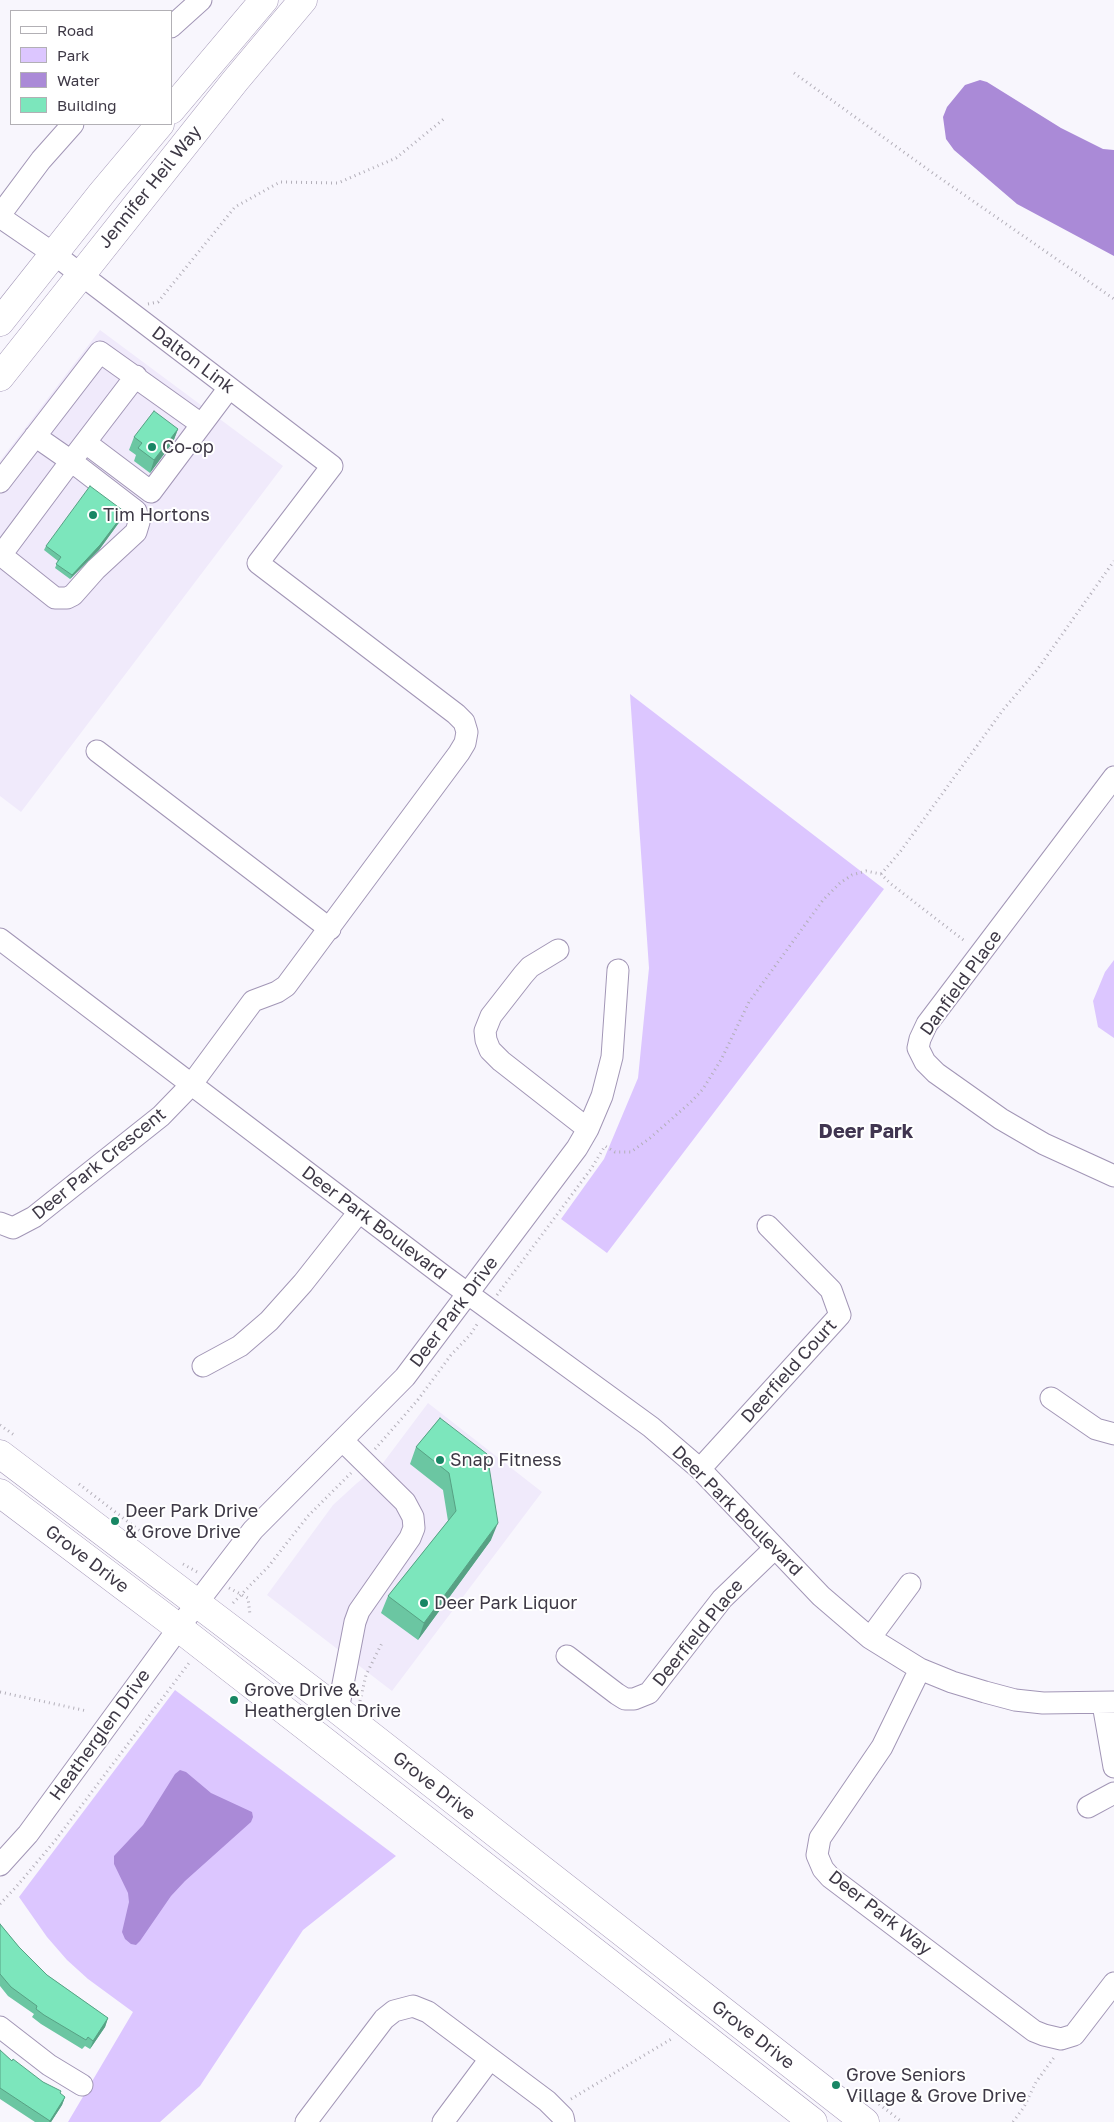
<!DOCTYPE html>
<html>
<head>
<meta charset="utf-8">
<style>
  body { margin:0 }
  #map { position:relative; width:1114px; height:2122px; overflow:hidden; background:#f8f6fd; font-family:"Golos Text",sans-serif }
  canvas { display:block }
  .legend { position:absolute; left:10px; top:10px; width:162px; height:115px; box-sizing:border-box; background:#fff; border:1px solid #b2b0b5; margin:0; padding:6px 9px; list-style:none; font-size:15px; color:#3e3946 }
  .legend li { display:flex; align-items:center; gap:10px; height:25px }
  .legend b { width:25px; border:1px solid #b2b0b5 }
</style>
</head>
<body>
<div id="map">
<canvas width="1114" height="2122"></canvas>
<ul class="legend">
<li><b style="height:6px;background:#fff"></b>Road</li>
<li><b style="height:14px;background:#dcc6ff"></b>Park</li>
<li><b style="height:14px;background:#aa8ad7"></b>Water</li>
<li><b style="height:14px;background:#7ce6bc"></b>Building</li>
</ul>
</div>
<script>
const ctx = document.querySelector('canvas').getContext('2d');
ctx.lineJoin = 'round';
function fill(path, color) { ctx.fillStyle = color; ctx.fill(path, 'evenodd'); }
const shape = rows => new Path2D(rows.map(r => 'M' + r).join(''));
function trace(path, color, width, dash) { ctx.strokeStyle = color; ctx.lineWidth = width; ctx.lineCap = dash ? 'butt' : 'round'; ctx.setLineDash(dash || []); ctx.stroke(path); }
function write(font, color, halo, rows, align = 'center') {
  ctx.font = font + ' "Golos Text",sans-serif'; ctx.lineWidth = 4; ctx.setLineDash([]); ctx.textBaseline = 'middle'; ctx.strokeStyle = halo; ctx.fillStyle = color; for (const [text, x, y, turn = 0] of rows) {
    ctx.save(); ctx.translate(x, y); ctx.rotate((+turn || 0) * Math.PI / 180); ctx.textAlign = isNaN(turn) ? turn : align; if (halo) ctx.strokeText(text, 0, 0); ctx.fillText(text, 0, 0); ctx.restore();
  }
}
fill(shape([
  [100,330,283,466,21,812,0,796,0,461],
  [428,1403,542,1492,392,1691,267,1595,333,1505,357,1483,383,1463]
]), '#f0eafb');
fill(shape([
  [630,694,884,889,607,1253,561,1219,604,1159,638,1078,649,968],
  [1114,960,1114,1038,1098,1027,1093,1001,1105,972],
  [175,1690,396,1856,303,1930,200,2086,160,2122,68,2122,133,2012,88,1979,67,1960,47,1937,19,1897]
]), '#dcc6ff');
fill(shape([
  [980,80,987,82,1061,128,1103,149,1114,150,1114,256,1017,204,954,150,946,139,943,117,947,107,965,85],
  [180,1770,186,1772,211,1793,252,1812,253,1817,251,1822,185,1881,171,1896,140,1941,136,1945,131,1944,125,1939,122,1932,129,1902,128,1893,114,1864,114,1856,143,1825,175,1774]
]), '#aa8ad7');
const minor = shape([
  [171,27,201,0],
  [0,215,41,160,73,124],
  [0,217,54,254,332,466,258,563,456,714,464,722,467,732,465,743,459,753,286,986,277,992,253,1001,191,1085,161,1116,34,1217,13,1228,0,1223],
  [35,436,71,461,136,511,139,522,136,532,96,569,73,595,67,598,55,598,1,555,71,461,136,376],
  [86,443,151,492,229,388],
  [0,482,100,352,201,424],
  [97,751,330,929],
  [1114,777,927,1024,920,1039,918,1048,925,1062,936,1073,1001,1119,1044,1144,1114,1176],
  [0,939,445,1277,651,1427,700,1469,821,1596,870,1638,920,1669,952,1682,985,1692,1015,1700,1043,1703,1114,1702],
  [558,950,530,967,523,975,491,1016,485,1031,486,1040,490,1050,501,1061,588,1129],
  [203,1366,240,1346,269,1321,303,1283,359,1212],
  [1051,1398,1096,1429,1114,1434],
  [700,1469,840,1315,831,1290,768,1226],
  [870,1638,910,1584],
  [567,1656,617,1694,625,1699,634,1699,649,1693,722,1599,775,1548],
  [920,1669,882,1747,820,1838,817,1855,823,1869,830,1877,1034,2031,1044,2035,1061,2039,1074,2035,1114,1983],
  [1103,1704,1114,1767],
  [338,1710,355,1622,359,1611,410,1538,414,1528,413,1517,405,1502,343,1441],
  [1088,1807,1114,1793],
  [0,1865,28,1834,197,1603,253,1530,405,1377,577,1148,588,1129,602,1096,612,1057,618,970],
  [0,2027,49,2065,82,2085],
  [306,2122,384,2019,394,2011,413,2006,428,2012,547,2101,563,2117,564,2122],
  [443,2122,490,2059]
]);
const major = shape([
  [171,110,264,0],
  [0,322,102,193,160,124],
  [0,377,235,81,303,0],
  [0,1454,338,1710,865,2122],
  [0,1493,179,1628,813,2122]
]);
trace(minor, '#a296b6', 23);
trace(major, '#a296b6', 29);
trace(shape([
  [794,73,937,176,1114,299],
  [148,304,158,302,235,207,280,182,338,183,396,158,445,118],
  [881,874,900,852,1003,710,1037,670,1114,561],
  [497,1295,591,1169,605,1146,615,1152,631,1152,650,1138,692,1101,703,1089,721,1060,749,1002,823,900,840,883,852,875,866,871,881,874,891,884,966,942],
  [0,1425,14,1435],
  [375,1449,417,1401,451,1355,470,1335,478,1323],
  [79,1484,149,1538],
  [183,1564,199,1573],
  [229,1588,248,1598,250,1615],
  [233,1603,268,1567,308,1516,351,1473],
  [0,1692,87,1711],
  [360,1701,366,1675,382,1643],
  [0,1904,17,1886,54,1842,189,1663],
  [571,2099,673,2038],
  [879,2104,902,2122],
  [1013,2122,1024,2107,1036,2082,1055,2056]
]), '#b3afb9', 3, [1, 4]);
trace(minor, '#fff', 21);
trace(major, '#fff', 28);
fill(shape([
  [178,429,173,442,150,473,134,461,136,455,129,450,134,437],
  [125,512,123,517,99,550,70,579,55,568,58,561,44,550,46,546],
  [440,1418,491,1540,418,1640,381,1613,388,1596,448,1521,443,1490,410,1464,416,1447],
  [0,1924,19,1947,47,1975,108,2018,105,2027,90,2049,85,2046,82,2049,41,2024,32,2017,34,2014,8,1996,0,1986],
  [0,2050,12,2061,65,2097,62,2105,51,2122,35,2122,0,2099]
]), '#6bc6a2');
fill(shape([
  [178,429,173,442,150,473,154,460],
  [125,512,123,517,99,550,70,579,72,575],
  [498,1523,491,1540,418,1640,424,1623],
  [108,2018,105,2027,90,2049,93,2041],
  [65,2097,62,2105,51,2122,49,2122]
]), '#57a184');
const building = shape([
  [154,411,178,429,154,460,138,448,142,443,134,437,154,411],
  [90,486,125,512,100,545,72,575,56,564,61,557,46,546,90,486],
  [440,1418,487,1454,498,1523,424,1623,388,1596,456,1511,449,1473,416,1447,440,1418],
  [0,1924,19,1947,47,1975,108,2018,93,2041,88,2037,86,2040,44,2015,36,2009,37,2006,11,1987,0,1974,0,1924],
  [0,2050,12,2061,13,2059,43,2082,61,2091,60,2093,65,2097,50,2121,0,2088,0,2050]
]);
fill(building, '#7ce6bc');
trace(building, '#57a184', 1);
for (const [x, y, r, color] of [
  [152,447,5,"#188664"],
  [93,515,5,"#188664"],
  [440,1460,5,"#188664"],
  [115,1521,5,"#188664"],
  [424,1603,5,"#188664"],
  [234,1700,5,"#188664"],
  [836,2085,5,"#188664"]
]) { const dot = new Path2D(); dot.arc(x, y, r, 0, 2 * Math.PI); ctx.fillStyle = color; ctx.fill(dot); trace(dot, '#fff', 2); }
write('18px', '#3e3946', '#fff', [
  ["Jennifer Heil Way",150,187,-51],
  ["Dalton Link",193,360,37],
  ["Danfield Place",961,983,-54],
  ["Deer Park Crescent",99,1164,-39],
  ["Deer Park Boulevard",374,1223,37],
  ["Deer Park Drive",454,1312,-53],
  ["Deerfield Court",789,1371,-48],
  ["Deer Park Boulevard",737,1511,45],
  ["Grove Drive",87,1559,37],
  ["Deerfield Place",698,1633,-51],
  ["Heatherglen Drive",100,1735,-54],
  ["Grove Drive",434,1786,38],
  ["Deer Park Way",880,1913,38],
  ["Grove Drive",753,2035,38]
]);
write('18px', '#3e3946', '#fff', [
  ["Co-op",162,447],
  ["Tim Hortons",103,515],
  ["Snap Fitness",450,1460],
  ["Deer Park Drive",125,1511],
  ["& Grove Drive",125,1532],
  ["Deer Park Liquor",434,1603],
  ["Grove Drive &",244,1690],
  ["Heatherglen Drive",244,1711],
  ["Grove Seniors",846,2075],
  ["Village & Grove Drive",846,2096]
], 'left');
write('bold 20px', '#403550', '#fff', [
  ["Deer Park",866,1132]
]);
</script>
</body>
</html>
